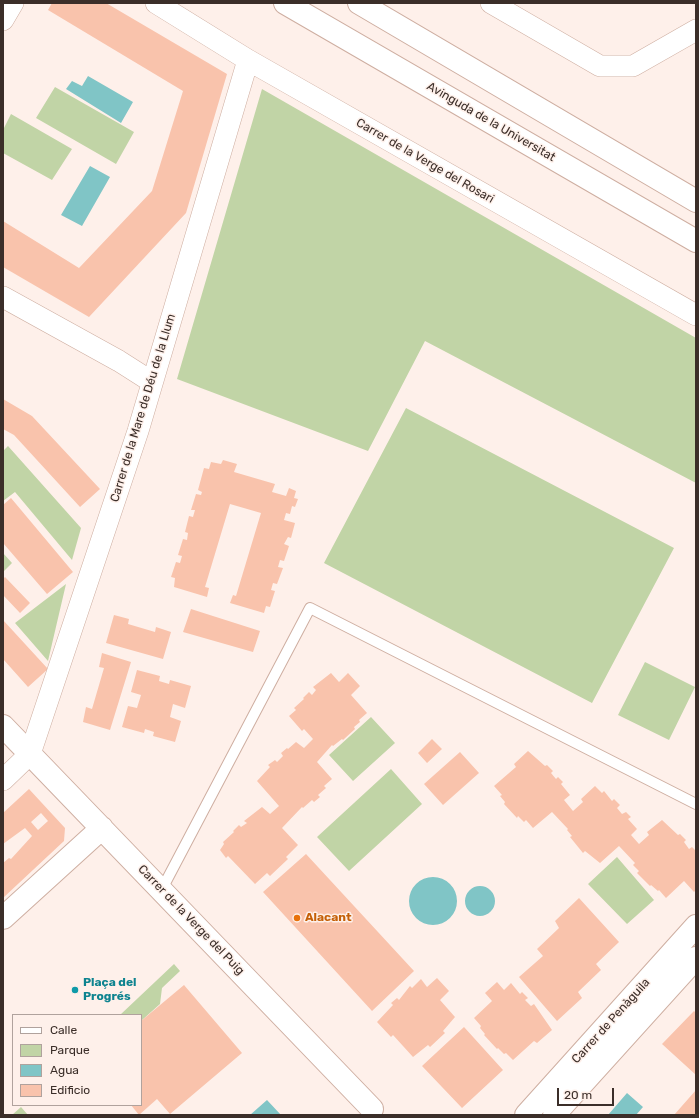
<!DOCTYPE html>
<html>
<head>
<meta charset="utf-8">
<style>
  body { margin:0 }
  #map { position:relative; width:699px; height:1118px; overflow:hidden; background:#fef0ea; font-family:Rubik,sans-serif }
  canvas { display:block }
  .frame { position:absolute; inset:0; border:4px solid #3b2e29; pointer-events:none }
  .legend { position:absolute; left:12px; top:1014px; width:130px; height:92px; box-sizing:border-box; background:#fef0ea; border:1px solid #b0a29d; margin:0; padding:5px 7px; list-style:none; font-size:12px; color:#3b2e29 }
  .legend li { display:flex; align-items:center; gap:8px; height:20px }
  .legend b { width:20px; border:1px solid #b0a29d }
  .scale { position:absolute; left:557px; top:1088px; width:57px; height:18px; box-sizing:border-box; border:2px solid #3b2e29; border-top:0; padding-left:5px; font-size:12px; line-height:14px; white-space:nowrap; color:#3b2e29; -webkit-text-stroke:3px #fef0ea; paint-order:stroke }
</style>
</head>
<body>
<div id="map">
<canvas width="699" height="1118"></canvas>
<div class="frame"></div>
<ul class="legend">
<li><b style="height:5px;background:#fff"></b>Calle</li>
<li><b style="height:11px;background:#c1d4a6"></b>Parque</li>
<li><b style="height:11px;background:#80c5c6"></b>Agua</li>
<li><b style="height:11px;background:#f9c3ac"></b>Edificio</li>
</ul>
<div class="scale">20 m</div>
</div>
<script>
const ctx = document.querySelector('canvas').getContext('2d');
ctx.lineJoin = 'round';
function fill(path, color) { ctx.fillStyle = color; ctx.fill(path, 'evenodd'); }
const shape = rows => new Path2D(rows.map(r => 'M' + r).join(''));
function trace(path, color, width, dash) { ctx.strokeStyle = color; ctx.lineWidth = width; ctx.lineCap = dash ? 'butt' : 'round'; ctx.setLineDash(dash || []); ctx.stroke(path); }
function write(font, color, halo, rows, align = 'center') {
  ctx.font = font + ' Rubik,sans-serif'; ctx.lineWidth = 3; ctx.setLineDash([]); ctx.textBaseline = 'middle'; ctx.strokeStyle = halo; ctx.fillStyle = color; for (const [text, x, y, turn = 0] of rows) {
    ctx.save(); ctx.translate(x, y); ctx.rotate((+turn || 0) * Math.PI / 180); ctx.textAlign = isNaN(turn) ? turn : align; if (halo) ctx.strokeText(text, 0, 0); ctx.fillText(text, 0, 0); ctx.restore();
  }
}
fill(shape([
  [55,87,134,132,116,164,36,118],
  [262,89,696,338,696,483,425,341,368,451,177,379],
  [11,114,72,149,52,180,3,153,3,130],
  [406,408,674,548,592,703,324,563],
  [8,446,81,528,72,560,15,492,3,501,3,451],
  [3,553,12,563,3,572],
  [66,584,48,661,15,623],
  [645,662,695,687,669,740,618,715],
  [371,717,395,743,353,781,329,755],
  [391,769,422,804,349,871,317,837],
  [617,857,654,900,627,924,588,884],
  [174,964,180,971,162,988,160,1004,141,1021,141,1015,120,1015],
  [21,1107,28,1115,12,1115]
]), '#c1d4a6');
fill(shape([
  [88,76,133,102,121,123,66,89,72,81,82,86],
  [90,166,110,177,82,226,61,215],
  '409 901a24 24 0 1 1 48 0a24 24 0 1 1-48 0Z',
  '465 901a15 15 0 1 1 30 0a15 15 0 1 1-30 0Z',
  [627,1093,643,1107,636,1115,608,1115],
  [267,1100,281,1115,250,1115]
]), '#80c5c6');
fill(shape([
  [52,3,106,3,227,74,186,213,89,317,3,267,3,221,79,268,152,191,183,91,48,10],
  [3,399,32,416,100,489,80,507,14,435,3,429],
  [223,460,237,464,234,472,275,484,272,492,286,496,289,488,296,491,294,498,298,499,295,507,292,506,290,514,286,513,284,520,295,523,291,538,288,537,284,544,289,546,284,561,280,560,278,567,283,568,277,584,273,583,271,590,275,591,270,607,266,606,264,613,230,603,233,595,236,596,261,513,230,504,205,587,209,588,207,597,174,587,175,578,171,577,176,562,180,563,182,556,178,555,183,539,187,540,188,533,185,532,189,516,193,517,195,510,191,510,196,494,201,495,202,492,198,490,204,468,209,469,211,462,221,464],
  [11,498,73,572,47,594,3,543,3,505],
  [5,577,30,603,20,613,3,595,3,579],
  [191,609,260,631,253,652,183,632],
  [114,615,129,619,128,624,155,632,156,627,171,632,163,659,106,643],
  [3,620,48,669,28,687,3,659],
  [102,653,131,662,110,730,83,722,86,707,92,709,104,668,99,667],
  [137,670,160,676,159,681,169,684,170,680,191,686,185,708,173,704,170,717,181,721,175,742,153,736,154,732,145,729,144,733,122,727,128,706,137,708,141,695,131,692],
  [331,673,339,682,348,673,360,686,351,695,367,713,359,720,360,722,354,727,355,729,343,740,342,739,333,746,332,745,317,762,332,779,324,786,326,788,318,795,320,797,314,802,312,800,303,808,302,807,282,828,298,845,286,857,288,859,270,876,267,873,255,884,228,856,226,858,220,850,224,844,223,842,234,832,233,831,239,825,241,827,247,823,244,821,262,807,270,814,279,806,257,781,270,767,268,765,275,760,277,762,283,756,281,753,287,748,288,749,296,742,304,748,313,739,304,729,302,731,289,716,296,710,294,708,304,699,303,698,309,692,312,695,316,690,313,687],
  [432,739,442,749,427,763,418,753],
  [528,751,545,766,547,765,553,771,551,773,556,779,558,777,563,782,561,784,570,795,564,800,573,811,583,802,581,799,595,786,602,793,604,791,612,801,614,799,620,805,617,808,622,814,626,812,631,817,628,819,637,829,631,835,639,844,649,835,647,832,662,820,678,835,680,834,686,840,684,842,689,849,692,847,696,851,696,890,694,892,684,881,666,898,659,890,658,891,651,885,650,886,637,873,639,871,633,865,635,863,619,846,600,863,585,851,583,853,570,837,572,836,567,830,568,829,552,812,533,828,526,820,524,822,518,816,517,818,504,804,505,802,500,796,502,795,494,786,516,767,514,764],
  [460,752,479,773,443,805,424,784],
  [29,789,65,828,64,841,3,898,3,863,9,858,11,859,32,836,25,828,3,844,3,813],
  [41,813,48,821,38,830,31,822],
  [306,854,414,971,372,1011,263,892],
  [579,898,619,942,596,964,601,970,578,992,582,998,557,1021,519,977,543,956,537,949,559,928,555,921],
  [437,978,449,991,440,1000,455,1017,443,1031,445,1033,430,1047,428,1045,413,1057,393,1035,391,1037,377,1022,393,1005,391,1003,397,998,399,1000,410,986,412,988,421,979,427,987],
  [497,982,504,990,511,983,520,994,522,992,528,998,525,1000,531,1006,534,1004,552,1030,537,1043,534,1041,513,1060,506,1053,504,1054,498,1048,497,1049,484,1035,485,1034,480,1028,481,1026,474,1018,492,1001,485,993],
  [184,985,242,1053,170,1114,157,1099,139,1115,131,1105,141,1105,141,1021],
  [694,1011,696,1013,696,1075,662,1044],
  [464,1027,503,1070,462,1108,422,1066],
  [696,1090,696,1115,674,1115]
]), '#f9c3ac');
const service = shape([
  [162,889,310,608,696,804]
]);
const minor = shape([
  [156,3,248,60,696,315],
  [491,3,600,66,633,66,696,30],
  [3,20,13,3],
  [3,297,119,361,152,382],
  [3,780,30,754,138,431,248,60]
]);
const tertiary = shape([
  [3,726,372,1109],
  [3,918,102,828],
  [526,1115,696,926],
  [554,1115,696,958]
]);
const primary = shape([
  [285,3,696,241],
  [359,3,696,201]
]);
trace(service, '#ceaea1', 12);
trace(minor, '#ceaea1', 22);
trace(tertiary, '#ceaea1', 24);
trace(primary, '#ceaea1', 24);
trace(service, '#fff', 10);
trace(minor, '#fff', 21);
trace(tertiary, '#fff', 22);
trace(primary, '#fff', 22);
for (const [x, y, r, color] of [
  [297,918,4,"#e8710a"],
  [75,990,4,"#0f9aa8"]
]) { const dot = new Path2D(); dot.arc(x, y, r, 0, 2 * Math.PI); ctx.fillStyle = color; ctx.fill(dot); trace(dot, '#fef0ea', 1.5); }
write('12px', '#3b2e29', '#fef0ea', [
  ["Avinguda de la Universitat",491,122,30],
  ["Carrer de la Verge del Rosari",425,161,30],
  ["Carrer de la Mare de Déu de la Llum",143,408,-73],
  ["Carrer de la Verge del Puig",191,920,46],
  ["Carrer de Penàguila",611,1021,-48]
]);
write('bold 12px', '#c56008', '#fef0ea', [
  ["Alacant",305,918]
], 'left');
write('bold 12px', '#0d838f', '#fef0ea', [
  ["Plaça del",83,983],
  ["Progrés",83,997]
], 'left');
</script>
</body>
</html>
